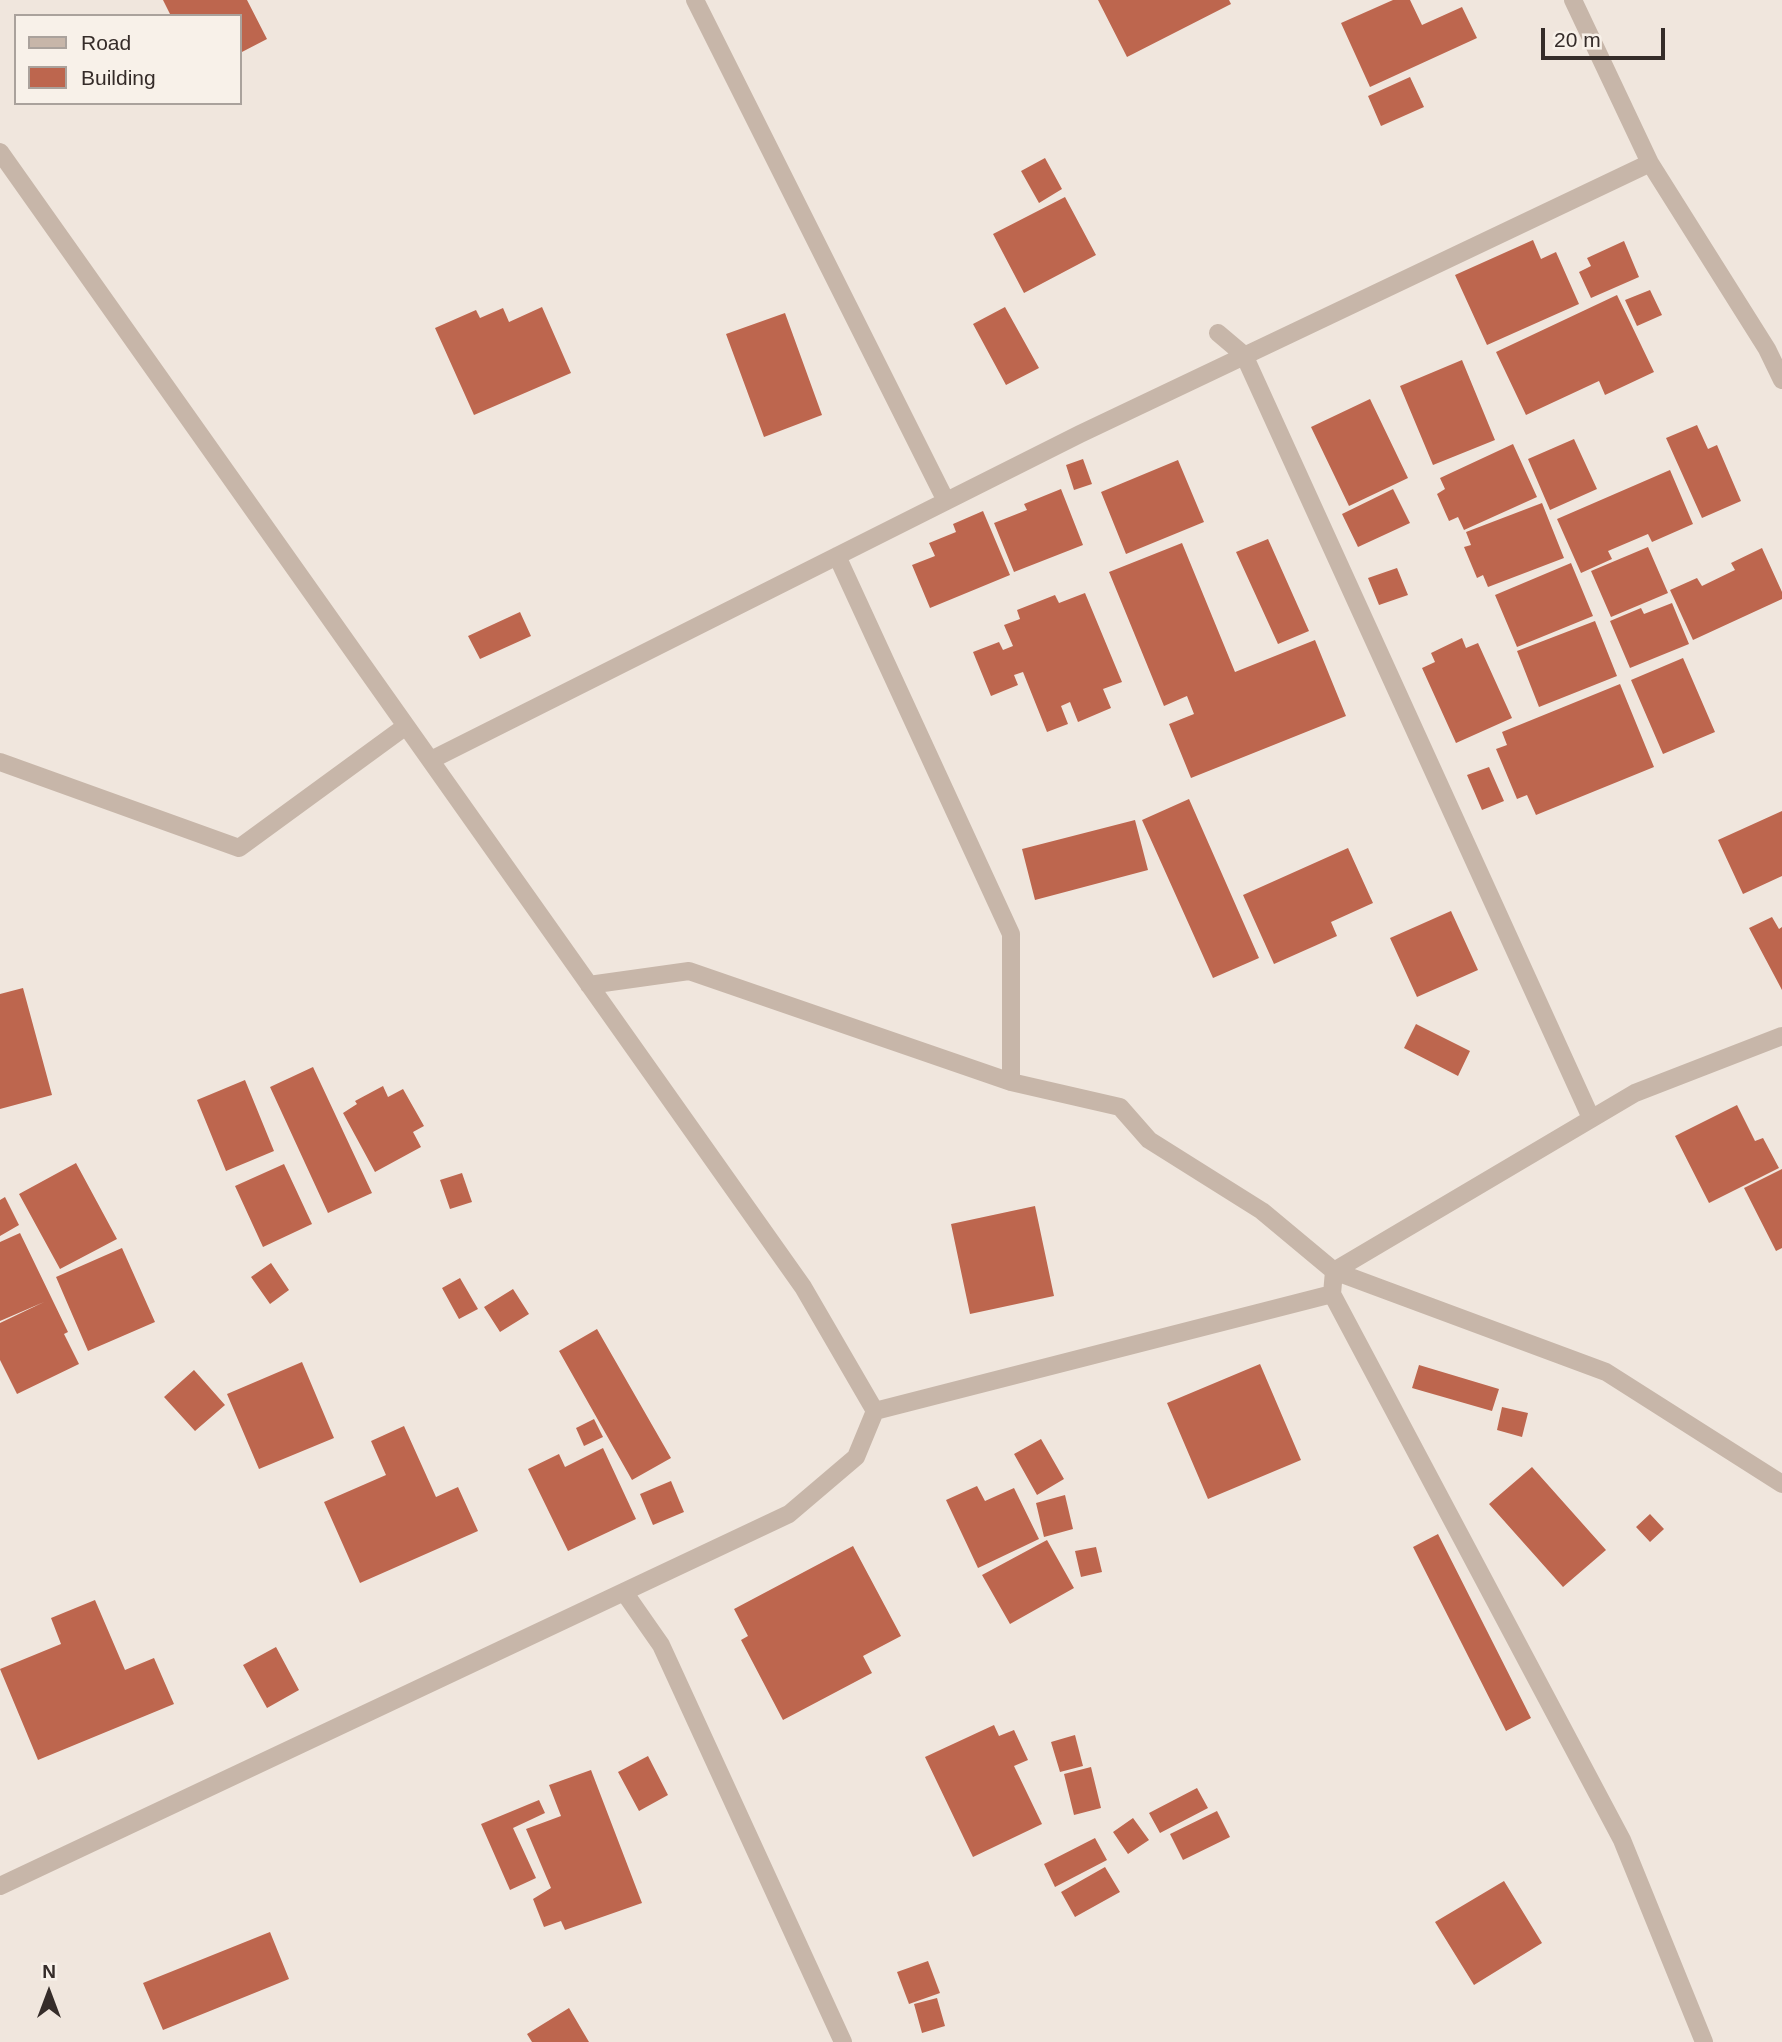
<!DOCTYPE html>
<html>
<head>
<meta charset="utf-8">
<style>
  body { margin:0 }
  #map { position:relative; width:1782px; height:2042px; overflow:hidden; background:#f0e6dd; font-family:Helvetica,sans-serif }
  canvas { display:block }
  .legend { position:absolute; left:14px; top:14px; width:228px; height:91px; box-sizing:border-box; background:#f8f1e9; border:2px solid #aaa29c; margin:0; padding:9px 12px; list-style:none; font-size:21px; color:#352c29 }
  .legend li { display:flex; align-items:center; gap:14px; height:35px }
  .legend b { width:35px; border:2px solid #aaa29c }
  .north { position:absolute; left:14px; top:1958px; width:70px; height:70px; -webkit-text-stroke:5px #f8f1e9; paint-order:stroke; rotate:0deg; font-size:19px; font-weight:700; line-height:28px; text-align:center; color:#352c29 }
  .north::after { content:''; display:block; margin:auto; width:24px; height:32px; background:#352c29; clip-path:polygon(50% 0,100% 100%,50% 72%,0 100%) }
  .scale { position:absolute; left:1541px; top:28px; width:124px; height:32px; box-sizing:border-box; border:4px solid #352c29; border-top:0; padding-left:9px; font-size:21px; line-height:24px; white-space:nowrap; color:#352c29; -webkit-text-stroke:5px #f8f1e9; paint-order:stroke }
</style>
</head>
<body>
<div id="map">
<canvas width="1782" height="2042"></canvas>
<ul class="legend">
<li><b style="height:9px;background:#c7b6a9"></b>Road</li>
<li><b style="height:19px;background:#bd664e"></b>Building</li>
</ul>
<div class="north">N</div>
<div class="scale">20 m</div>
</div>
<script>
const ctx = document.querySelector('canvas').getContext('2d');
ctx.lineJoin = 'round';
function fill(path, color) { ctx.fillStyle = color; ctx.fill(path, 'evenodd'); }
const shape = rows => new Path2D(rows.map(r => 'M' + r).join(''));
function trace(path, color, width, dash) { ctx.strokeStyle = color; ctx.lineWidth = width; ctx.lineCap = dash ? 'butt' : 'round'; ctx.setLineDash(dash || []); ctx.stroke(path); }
fill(shape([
  [163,0,247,0,267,39,240,53,240,16,171,16],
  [1098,0,1229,0,1231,4,1127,57],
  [1393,0,1410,0,1422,25,1462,7,1477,38,1370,87,1341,23],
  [1410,77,1424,107,1381,126,1368,96],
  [1045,158,1062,189,1039,203,1021,171],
  [1065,197,1096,255,1024,293,993,234],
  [1533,240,1541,259,1556,252,1579,304,1487,345,1455,275],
  [1624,241,1639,277,1591,298,1579,272,1591,266,1587,258],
  [1650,290,1662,315,1637,326,1625,300],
  [1617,295,1654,372,1605,395,1599,381,1526,415,1496,352],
  [542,307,571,373,474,415,435,328,476,310,480,318,503,308,509,322],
  [1005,307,1039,368,1006,385,973,324],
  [785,313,822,415,764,437,726,334],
  [1462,360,1495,440,1433,465,1400,386],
  [1370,399,1408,478,1349,506,1311,427],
  [1697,425,1708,449,1717,445,1741,501,1702,518,1666,438],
  [1574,439,1597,489,1550,510,1528,459],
  [1513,444,1537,497,1464,530,1458,517,1449,521,1437,494,1445,489,1440,478],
  [1083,459,1092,484,1074,490,1066,465],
  [1178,460,1204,522,1126,554,1101,492],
  [1670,470,1693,524,1652,542,1648,534,1608,551,1612,559,1581,573,1557,519],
  [1061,489,1083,545,1014,572,994,523,1027,510,1024,504],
  [1393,489,1410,523,1358,547,1342,514],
  [1542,503,1564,558,1488,587,1483,575,1477,578,1464,547,1471,545,1466,532],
  [983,511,1010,575,930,608,912,565,935,556,929,543,956,532,953,524],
  [1268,539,1309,631,1278,644,1236,552],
  [1182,543,1235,672,1315,640,1346,716,1191,778,1169,724,1194,714,1187,696,1164,706,1109,572],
  [1648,547,1668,593,1611,617,1591,571],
  [1762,548,1782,592,1782,599,1693,640,1670,590,1697,578,1702,586,1735,570,1731,563],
  [1571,563,1593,616,1517,647,1495,595],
  [1397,568,1408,595,1379,605,1368,578],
  [1085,593,1122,682,1103,689,1111,708,1078,722,1070,702,1061,706,1068,724,1047,732,1023,672,1014,675,1018,685,991,696,973,652,999,642,1003,650,1013,646,1004,625,1020,619,1017,610,1055,595,1059,603],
  [1672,603,1689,644,1630,668,1610,621,1641,608,1644,614],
  [520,612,531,636,480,659,468,636],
  [1595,621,1617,676,1539,707,1517,651],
  [1462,638,1466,648,1478,643,1512,718,1456,743,1422,668,1435,662,1431,653],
  [1683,658,1715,732,1663,754,1631,680],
  [1620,684,1654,767,1536,815,1527,795,1517,799,1496,749,1507,745,1502,732],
  [1489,767,1504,801,1482,810,1467,775],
  [1189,799,1259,958,1213,978,1142,820],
  [1782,811,1782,876,1743,894,1718,840],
  [1135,820,1148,870,1035,900,1022,849],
  [1348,848,1373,903,1331,922,1337,936,1274,964,1243,895],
  [1451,911,1478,970,1417,997,1390,938],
  [1772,917,1779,929,1782,927,1782,990,1749,928],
  [23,988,52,1095,0,1109,0,994],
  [1416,1024,1470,1051,1458,1076,1404,1048],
  [313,1067,372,1193,328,1213,270,1087],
  [245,1080,274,1151,226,1171,197,1100],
  [383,1086,388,1097,403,1089,424,1126,413,1132,421,1147,375,1172,343,1113,357,1104,355,1101],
  [1737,1105,1755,1141,1763,1138,1779,1168,1709,1203,1675,1136],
  [76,1163,117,1239,60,1269,19,1194],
  [284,1164,312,1224,263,1247,235,1186],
  [1782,1169,1782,1248,1776,1251,1744,1188],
  [462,1173,472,1202,450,1209,440,1180],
  [5,1197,19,1225,0,1236,0,1200],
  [1035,1206,1054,1296,970,1314,951,1224],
  [20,1233,68,1332,64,1334,79,1364,17,1394,0,1360,0,1323,44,1302,0,1321,0,1242],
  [122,1248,155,1322,88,1351,56,1277],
  [271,1263,289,1290,270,1304,251,1277],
  [460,1278,478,1309,459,1319,442,1288],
  [513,1289,529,1314,500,1332,484,1307],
  [597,1329,671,1458,632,1480,559,1351],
  [302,1362,334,1438,259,1469,227,1394],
  [1260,1364,1301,1460,1208,1499,1167,1403],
  [1419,1365,1499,1389,1492,1411,1412,1388],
  [194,1370,225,1405,195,1431,164,1397],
  [1502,1407,1528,1413,1522,1437,1497,1430],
  [594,1419,603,1437,584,1446,576,1428],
  [404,1426,436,1497,458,1487,478,1531,360,1583,324,1502,386,1475,371,1441],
  [1041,1439,1064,1479,1037,1495,1014,1454],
  [603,1448,636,1519,568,1551,528,1469,559,1454,565,1467],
  [1532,1467,1606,1550,1563,1587,1489,1504],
  [671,1481,684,1512,653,1525,640,1494],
  [977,1486,985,1501,1014,1488,1039,1539,978,1568,946,1500],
  [1065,1495,1073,1529,1044,1537,1036,1503],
  [1650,1514,1664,1529,1650,1542,1636,1527],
  [1438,1534,1531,1718,1506,1731,1413,1547],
  [1047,1540,1074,1588,1010,1624,982,1575],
  [853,1546,901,1636,863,1656,872,1673,783,1720,741,1640,748,1636,734,1609],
  [1096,1547,1102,1572,1081,1577,1075,1551],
  [95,1600,125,1670,154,1658,174,1704,38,1760,0,1669,61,1644,51,1618],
  [276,1647,299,1690,267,1708,243,1665],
  [994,1725,999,1736,1014,1730,1028,1760,1014,1766,1042,1824,973,1857,925,1757],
  [1075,1735,1083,1766,1060,1772,1051,1742],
  [648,1756,668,1795,639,1811,618,1772],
  [1091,1767,1101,1808,1074,1815,1064,1774],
  [591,1770,642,1903,565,1930,561,1921,544,1927,533,1899,551,1888,526,1829,561,1816,549,1785],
  [1197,1788,1208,1808,1160,1833,1149,1813],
  [539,1800,545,1813,513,1828,536,1878,510,1890,481,1824],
  [1217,1811,1230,1837,1183,1860,1170,1834],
  [1133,1818,1149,1840,1128,1854,1113,1832],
  [1095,1838,1107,1860,1055,1887,1044,1864],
  [1105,1867,1120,1892,1075,1917,1061,1892],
  [1504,1881,1542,1943,1474,1985,1435,1922],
  [270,1932,289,1979,163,2030,143,1983],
  [928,1961,940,1993,909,2004,897,1972],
  [937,1998,945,2026,922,2033,914,2004],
  [569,2008,589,2042,532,2042,527,2034]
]), '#bd664e');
trace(shape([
  [695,0,946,501],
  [1573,0,1650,163,1767,349,1782,380],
  [0,152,803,1287,875,1411,856,1457,789,1514,0,1886],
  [1218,333,1244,355,1591,1118],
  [837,556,1011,934,1011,1082],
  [431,760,1080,434,1650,163],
  [0,762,239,848,406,726],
  [589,985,689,971,1011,1082,1120,1107,1149,1140,1262,1211,1334,1271,1606,1372,1782,1484],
  [875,1411,1332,1294],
  [624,1592,661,1645,843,2042],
  [1704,2042,1622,1840,1332,1294,1334,1271,1635,1093,1782,1036]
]), '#c7b6a9', 18);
</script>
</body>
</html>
